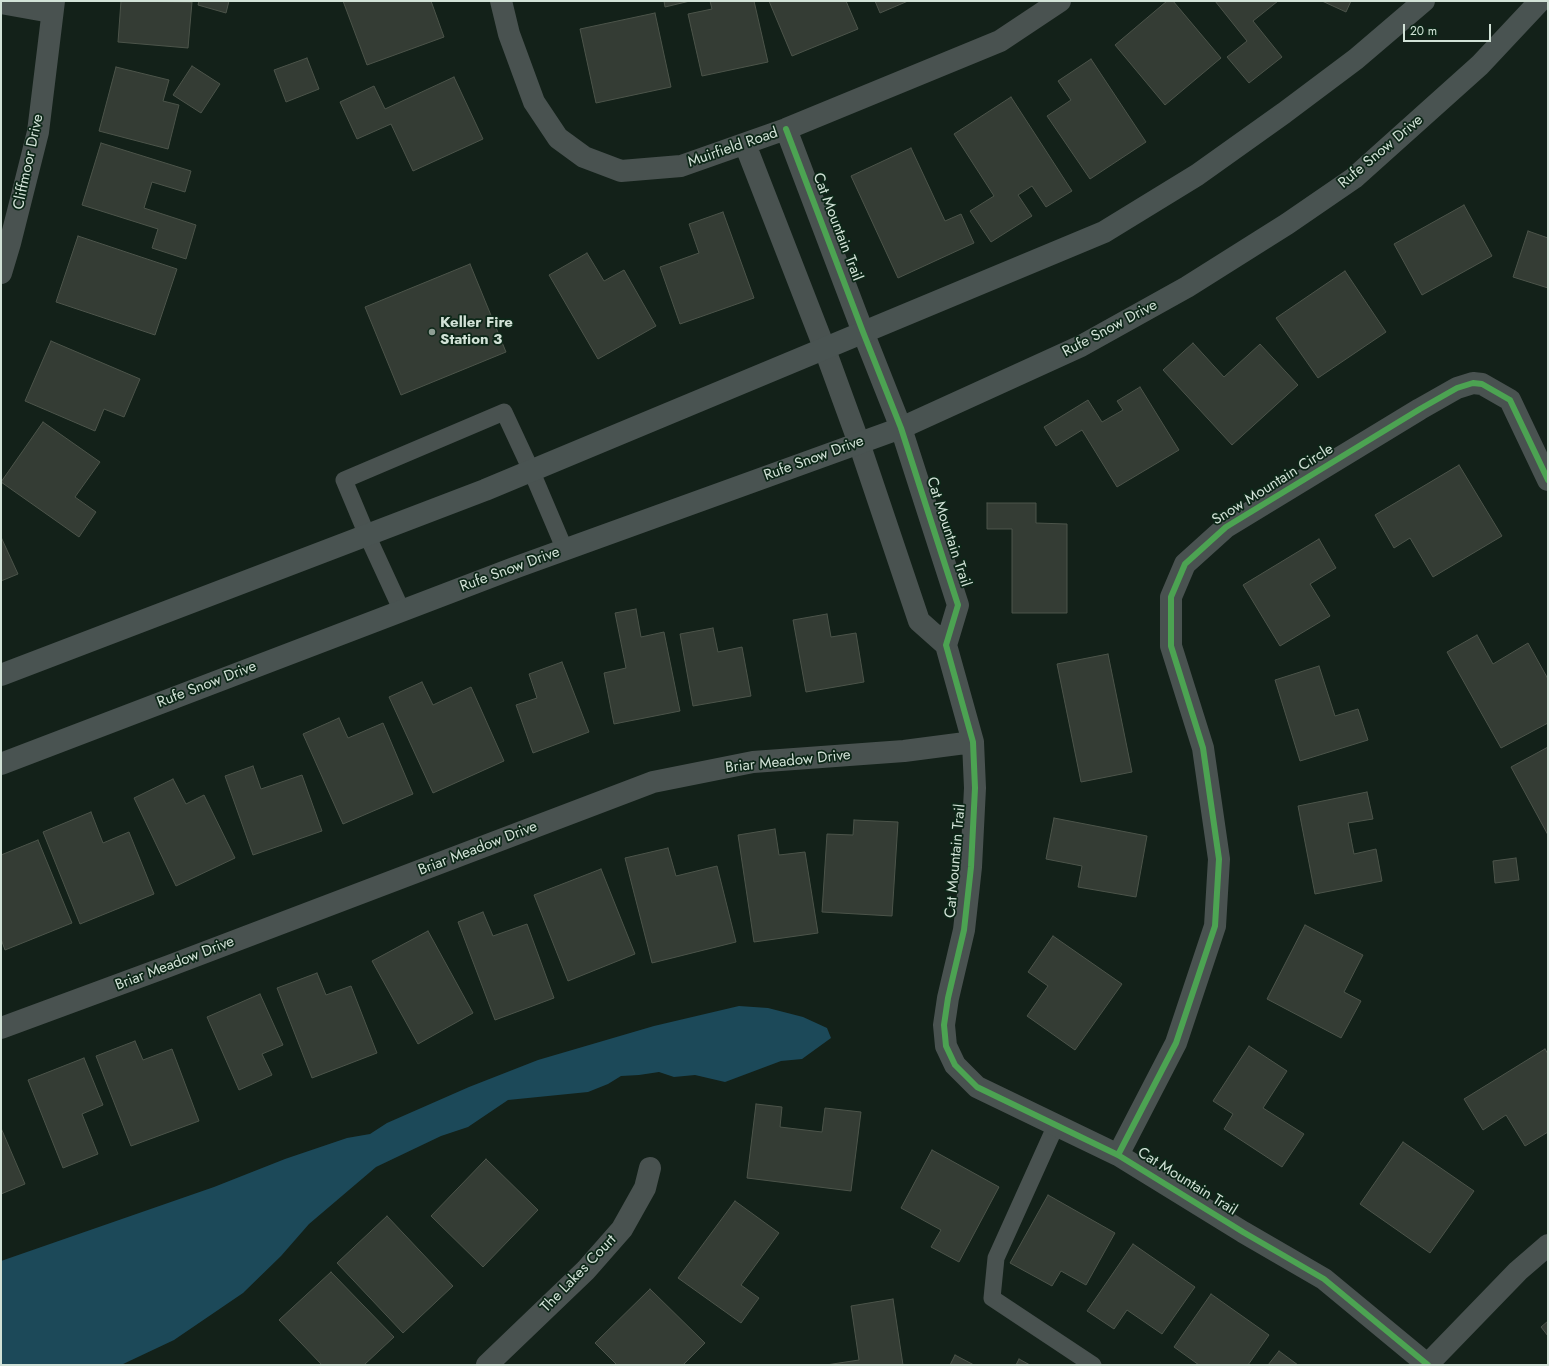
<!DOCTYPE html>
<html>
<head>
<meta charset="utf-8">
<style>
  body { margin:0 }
  #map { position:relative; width:1549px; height:1366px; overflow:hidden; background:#132119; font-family:Jost,sans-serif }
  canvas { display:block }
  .frame { position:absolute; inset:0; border:2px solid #d2e2d7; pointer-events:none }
  .scale { position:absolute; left:1403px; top:24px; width:88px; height:18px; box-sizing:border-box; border:2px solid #d2e2d7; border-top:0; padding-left:5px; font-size:12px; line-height:14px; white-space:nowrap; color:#d2e2d7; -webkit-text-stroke:3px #0d2718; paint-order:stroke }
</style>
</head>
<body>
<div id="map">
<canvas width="1549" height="1366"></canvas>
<div class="frame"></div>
<div class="scale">20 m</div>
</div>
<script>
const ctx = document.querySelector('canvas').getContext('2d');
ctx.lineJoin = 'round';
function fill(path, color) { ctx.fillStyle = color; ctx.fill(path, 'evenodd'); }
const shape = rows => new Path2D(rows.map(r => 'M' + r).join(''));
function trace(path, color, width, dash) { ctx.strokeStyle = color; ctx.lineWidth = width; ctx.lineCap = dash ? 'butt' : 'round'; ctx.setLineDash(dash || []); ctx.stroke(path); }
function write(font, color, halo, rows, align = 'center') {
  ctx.font = font + ' Jost,sans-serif'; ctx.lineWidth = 3.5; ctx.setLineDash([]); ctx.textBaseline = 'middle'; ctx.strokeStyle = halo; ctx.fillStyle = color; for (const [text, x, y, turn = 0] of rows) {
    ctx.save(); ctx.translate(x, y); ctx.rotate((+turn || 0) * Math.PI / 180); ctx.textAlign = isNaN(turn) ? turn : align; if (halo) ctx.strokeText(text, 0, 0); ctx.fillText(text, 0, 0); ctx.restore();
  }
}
fill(shape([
  [739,1006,768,1008,803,1017,827,1028,831,1038,802,1059,781,1061,725,1082,695,1075,674,1077,659,1072,639,1075,621,1076,608,1084,588,1092,508,1100,468,1127,441,1136,376,1167,309,1224,281,1256,243,1293,174,1340,121,1365,1,1365,1,1261,214,1187,285,1159,347,1138,370,1134,387,1123,469,1087,538,1060,654,1026]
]), '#1c4959');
const building = shape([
  [121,1,192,2,188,48,118,42,121,1],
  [199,1,229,1,226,13,198,5,199,1],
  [343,1,431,1,444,37,367,65,343,1],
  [664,1,690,1,665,7,664,1],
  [710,1,754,1,768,62,702,76,688,14,712,9,710,1],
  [769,1,846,1,858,29,792,56,769,1],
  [875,1,908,1,880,13,875,1],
  [1167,1,1173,1,1221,58,1165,105,1115,45,1167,1],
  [1215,1,1278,1,1253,21,1282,57,1249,83,1227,57,1247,41,1215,1],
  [1322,1,1351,1,1346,12,1322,1],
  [655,13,671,87,596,103,580,29,655,13],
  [307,58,319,89,286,102,274,70,307,58],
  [1091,59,1146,142,1090,179,1047,116,1071,100,1058,81,1091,59],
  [192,66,220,84,201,113,173,95,192,66],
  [116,67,169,80,163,101,179,105,168,149,99,131,116,67],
  [454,77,483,139,413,171,391,124,357,139,340,102,374,86,385,109,454,77],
  [1011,97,1072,191,1046,207,1032,186,1018,195,1032,216,991,242,970,211,994,196,954,134,1011,97],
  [101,143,191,171,185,192,152,182,144,208,196,225,186,259,152,248,158,229,82,205,101,143],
  [911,148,945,221,961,214,974,243,898,278,851,176,911,148],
  [1464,205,1492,256,1422,295,1394,244,1464,205],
  [723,212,754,298,680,324,660,267,699,253,689,224,723,212],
  [1528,231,1548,238,1548,288,1513,277,1528,231],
  [78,236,177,269,155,335,56,302,78,236],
  [587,253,604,281,624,270,656,326,598,359,549,275,587,253],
  [470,264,506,352,401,395,365,307,470,264],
  [1345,271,1386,332,1318,378,1276,318,1345,271],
  [51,341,140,379,124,417,104,409,95,431,25,401,51,341],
  [1193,343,1224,377,1260,344,1298,385,1232,445,1163,370,1193,343],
  [1140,387,1179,450,1117,487,1082,430,1056,446,1044,427,1088,400,1102,422,1123,410,1117,401,1140,387],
  [43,422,100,462,75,497,96,512,79,537,1,482,43,422],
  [1459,465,1502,536,1433,577,1410,538,1394,548,1375,515,1459,465],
  [987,503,1036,503,1036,523,1067,524,1067,613,1012,613,1012,529,987,529,987,503],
  [1,537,18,574,1,581,1,537],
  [1319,539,1336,568,1310,584,1330,616,1280,646,1243,585,1319,539],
  [636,609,641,637,664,632,680,711,614,724,604,673,626,668,615,613,636,609],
  [827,614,831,637,856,633,864,682,806,692,793,620,827,614],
  [713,628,718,652,742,647,751,696,693,706,680,634,713,628],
  [1477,635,1493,664,1528,643,1548,679,1548,723,1501,748,1447,652,1477,635],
  [1108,654,1132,772,1081,782,1057,664,1108,654],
  [562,662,589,732,533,753,516,705,537,698,529,674,562,662],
  [1319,666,1335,716,1358,709,1368,740,1300,761,1275,680,1319,666],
  [422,682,433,705,471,687,504,761,433,793,389,697,422,682],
  [339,718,348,738,383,723,413,794,343,824,303,734,339,718],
  [1548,747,1548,835,1511,767,1548,747],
  [253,766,261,789,302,775,322,831,253,855,225,776,253,766],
  [173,779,186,804,204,795,235,858,176,886,134,798,173,779],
  [1367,792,1373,819,1348,823,1354,854,1376,849,1382,881,1315,894,1298,806,1367,792],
  [91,812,103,843,129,832,154,894,80,924,43,832,91,812],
  [1054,818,1147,836,1136,897,1078,887,1082,866,1046,859,1054,818],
  [854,820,898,822,892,916,822,912,827,834,853,835,854,820],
  [775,829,779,855,805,852,818,933,754,942,738,835,775,829],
  [38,840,72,923,5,950,1,939,1,855,38,840],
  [668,848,676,876,717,866,736,942,652,963,625,858,668,848],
  [1516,858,1519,880,1495,883,1493,861,1516,858],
  [601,869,635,954,568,981,534,895,601,869],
  [483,912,493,936,527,924,554,998,495,1020,458,922,483,912],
  [1305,925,1363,955,1344,992,1361,1001,1341,1038,1267,999,1305,925],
  [428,931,473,1013,418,1044,372,961,428,931],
  [1053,936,1122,984,1075,1050,1027,1016,1048,986,1028,972,1053,936],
  [317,973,326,995,351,986,377,1053,312,1078,277,988,317,973],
  [260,994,283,1045,262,1054,272,1075,239,1090,207,1017,260,994],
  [135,1041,143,1060,172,1049,199,1121,131,1146,96,1056,135,1041],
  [1249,1046,1287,1071,1263,1108,1304,1134,1282,1167,1224,1129,1233,1114,1213,1101,1249,1046],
  [1545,1049,1548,1054,1548,1132,1525,1146,1506,1115,1483,1130,1464,1099,1545,1049],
  [84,1058,103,1105,82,1114,98,1154,63,1168,28,1080,84,1058],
  [756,1104,782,1107,780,1127,822,1132,825,1108,861,1112,851,1191,747,1178,756,1104],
  [1,1128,25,1184,1,1194,1,1128],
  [1403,1142,1474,1191,1430,1253,1360,1204,1403,1142],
  [932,1150,999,1187,959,1262,931,1247,941,1230,901,1208,932,1150],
  [486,1159,538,1210,483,1267,431,1216,486,1159],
  [1048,1195,1115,1233,1086,1285,1061,1271,1052,1286,1010,1263,1048,1195],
  [735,1201,779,1233,741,1285,759,1298,741,1323,678,1278,735,1201],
  [387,1216,453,1286,403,1333,337,1263,387,1216],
  [1133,1244,1195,1287,1162,1334,1127,1310,1114,1329,1087,1311,1133,1244],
  [331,1272,394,1337,364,1365,322,1365,279,1320,331,1272],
  [650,1289,705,1343,683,1365,617,1365,595,1343,650,1289],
  [1211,1294,1269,1335,1248,1365,1199,1365,1174,1347,1211,1294],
  [893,1299,903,1365,826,1365,859,1360,851,1306,893,1299],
  [1548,1321,1548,1336,1541,1327,1548,1321],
  [1279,1351,1298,1365,1268,1365,1279,1351],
  [955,1355,974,1365,950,1365,955,1355],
  [1019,1359,1030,1365,1016,1365,1019,1359]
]);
fill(building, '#343c34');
trace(building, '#4c544a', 1);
trace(shape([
  [402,611,367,535,344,480,504,412,531,470,565,550],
  [1056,1125,996,1258,992,1298,1093,1365]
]), '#495250', 17);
trace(shape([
  [501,1,509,34,534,102,558,138,584,157,621,171,681,166,786,129,1000,41,1060,1],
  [1,3,51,12],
  [786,129,863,332,901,428,958,605,946,645,973,742,975,788,971,867,964,930,948,998,944,1025,946,1046,955,1065,977,1087,1118,1155,1243,1232,1324,1279,1428,1365],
  [745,144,824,347,859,443,919,621,946,645],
  [1,273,10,243,38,132,54,1],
  [1,1028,169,966,653,782,753,762,904,751,973,742],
  [1118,1155,1176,1043,1215,926,1219,859,1203,748,1171,646,1171,597,1185,564,1226,527,1420,409,1457,388,1473,383,1482,384,1510,400,1548,480],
  [487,1365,586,1270,622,1229,645,1188,650,1168],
  [1427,1365,1518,1271,1548,1245]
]), '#495250', 22);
trace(shape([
  [1,675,485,490,1104,232,1197,175,1284,113,1356,59,1424,1],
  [1,764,514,568,901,428,1081,346,1187,287,1287,224,1354,178,1480,65,1540,1]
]), '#495351', 22);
trace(shape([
  [786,129,863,332,901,428,958,605,946,645,973,742,975,788,971,867,964,930,948,998,944,1025,946,1046,955,1065,977,1087,1118,1155,1243,1232,1324,1279,1428,1365],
  [1118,1155,1176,1043,1215,926,1219,859,1203,748,1171,646,1171,597,1185,564,1226,527,1420,409,1457,388,1473,383,1482,384,1510,400,1548,480]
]), '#4ca352', 6);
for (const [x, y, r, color] of [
  [432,332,4,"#8f9e94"]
]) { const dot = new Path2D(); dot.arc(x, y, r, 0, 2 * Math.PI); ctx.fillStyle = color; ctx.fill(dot); trace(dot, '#0d2718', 1.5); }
write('15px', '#d2e2d7', '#0d2718', [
  ["Muirfield Road",733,148,-19],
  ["Rufe Snow Drive",1381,152,-40],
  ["Cliffmoor Drive",29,162,-78],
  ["Cat Mountain Trail",837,227,69],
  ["Rufe Snow Drive",1110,329,-28],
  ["Rufe Snow Drive",814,459,-20],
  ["Snow Mountain Circle",1273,485,-32],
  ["Cat Mountain Trail",948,532,72],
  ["Rufe Snow Drive",510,570,-20],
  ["Rufe Snow Drive",207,685,-21],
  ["Briar Meadow Drive",788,762,-6],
  ["Briar Meadow Drive",478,849,-21],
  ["Cat Mountain Trail",956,861,-85],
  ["Briar Meadow Drive",175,964,-21],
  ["Cat Mountain Trail",1187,1182,32],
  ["The Lakes Court",579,1274,-46]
]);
write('bold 15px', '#d2e2d7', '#0d2718', [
  ["Keller Fire",440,323],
  ["Station 3",440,340]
], 'left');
</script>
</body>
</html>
